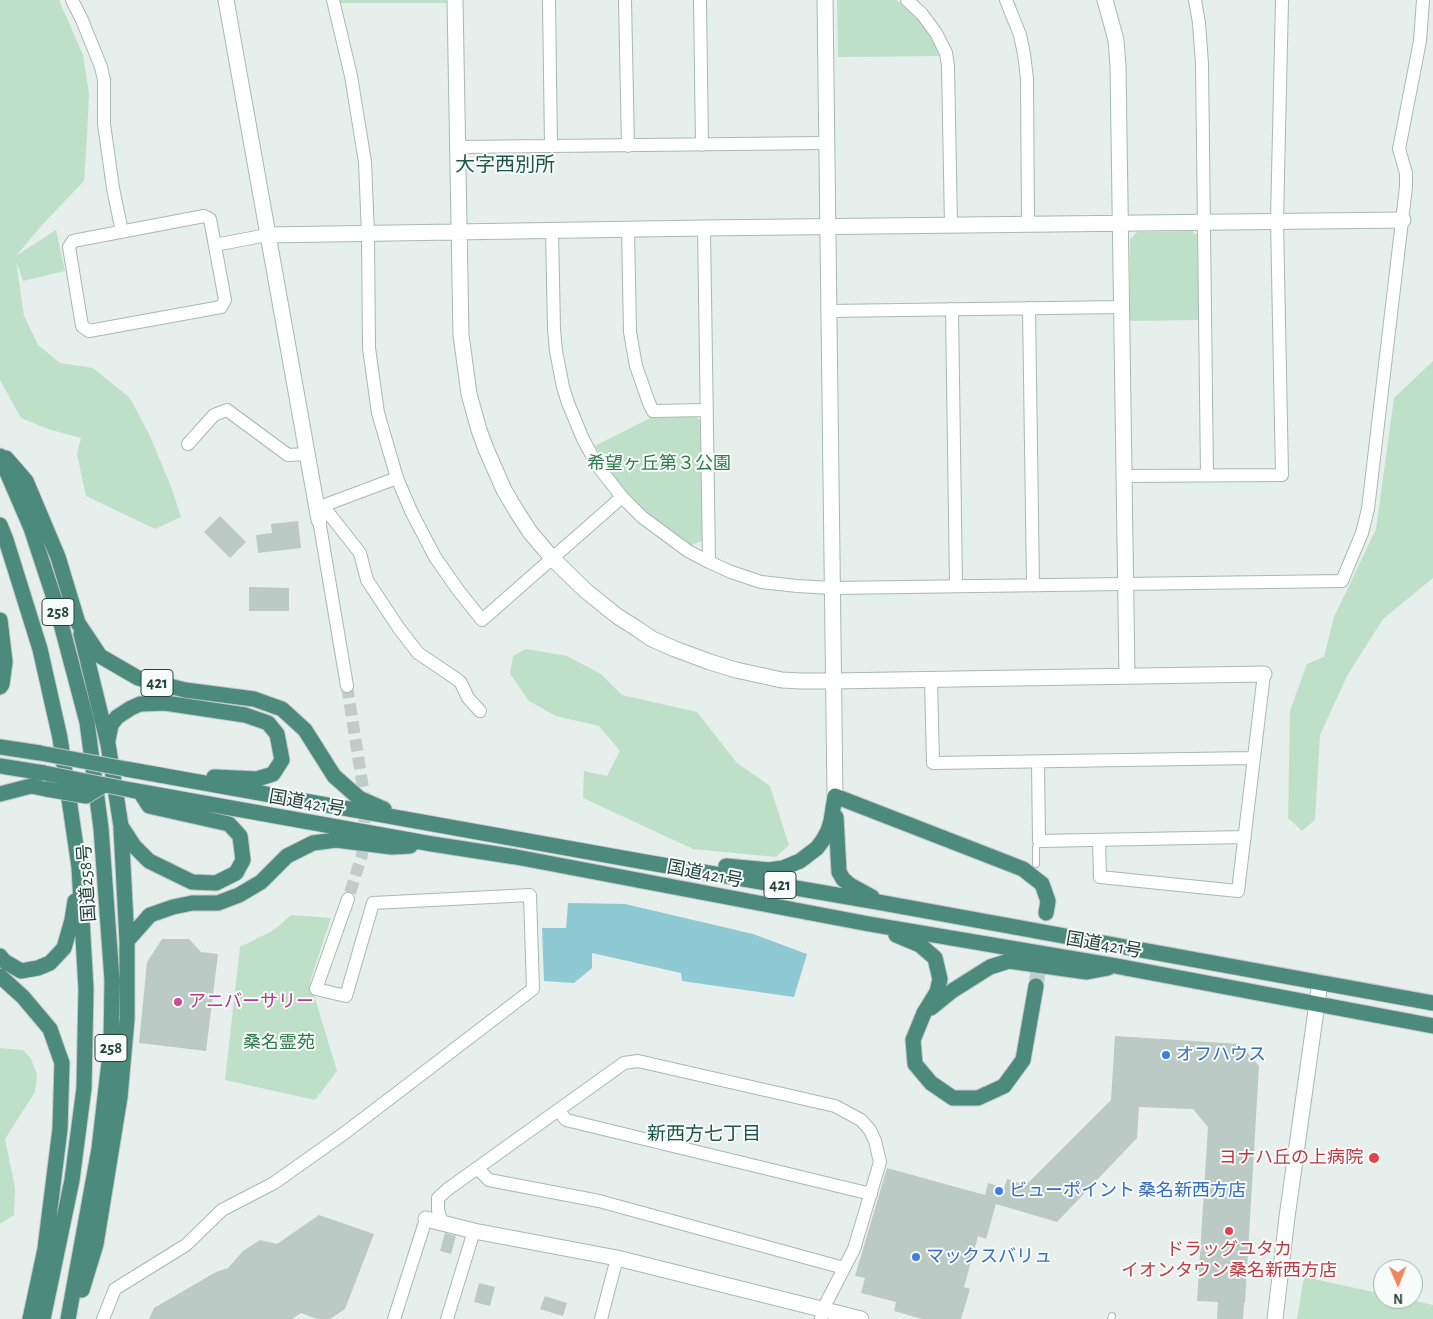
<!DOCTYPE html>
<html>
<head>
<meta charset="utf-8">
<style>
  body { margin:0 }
  #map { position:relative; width:1433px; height:1319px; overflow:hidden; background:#e6efeb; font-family:"Alegreya Sans",sans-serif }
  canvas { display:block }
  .north { position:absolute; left:1373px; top:1259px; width:50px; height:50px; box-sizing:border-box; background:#f7fbf9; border:1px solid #a3b1ad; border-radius:50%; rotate:179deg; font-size:14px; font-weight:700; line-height:20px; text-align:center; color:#24423a }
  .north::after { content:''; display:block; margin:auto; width:18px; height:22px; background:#f4845f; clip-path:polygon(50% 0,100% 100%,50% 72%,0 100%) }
</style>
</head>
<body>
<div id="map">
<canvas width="1433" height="1319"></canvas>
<div class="north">N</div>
</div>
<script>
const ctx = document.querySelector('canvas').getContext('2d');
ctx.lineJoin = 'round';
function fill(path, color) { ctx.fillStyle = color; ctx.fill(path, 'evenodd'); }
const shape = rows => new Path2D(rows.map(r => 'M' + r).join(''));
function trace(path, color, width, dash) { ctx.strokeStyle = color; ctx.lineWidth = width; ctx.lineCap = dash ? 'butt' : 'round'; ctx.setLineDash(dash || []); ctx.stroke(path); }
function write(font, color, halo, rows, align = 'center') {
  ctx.font = font + ' "Alegreya Sans","Noto Sans JP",sans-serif'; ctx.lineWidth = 4; ctx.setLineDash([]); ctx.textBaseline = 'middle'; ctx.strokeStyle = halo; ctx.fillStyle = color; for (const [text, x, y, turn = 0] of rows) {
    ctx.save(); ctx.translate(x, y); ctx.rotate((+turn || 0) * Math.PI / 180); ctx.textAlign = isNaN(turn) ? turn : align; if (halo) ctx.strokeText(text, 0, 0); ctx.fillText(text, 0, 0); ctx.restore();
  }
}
fill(shape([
  [0,0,59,0,83,55,89,93,87,137,84,181,42,225,16,256,56,230,65,271,23,281,16,261,24,316,38,345,60,363,93,368,130,398,150,436,172,489,181,517,155,529,86,496,77,454,81,438,48,429,21,418,0,380],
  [339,0,446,0,447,3,340,3],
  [837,0,896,0,908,8,931,35,939,56,838,57],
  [1192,231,1197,235,1199,320,1130,321,1130,239,1137,232],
  [1433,361,1433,578,1383,619,1347,676,1320,735,1315,820,1302,831,1288,818,1290,711,1307,664,1324,657,1334,617,1376,529,1394,398],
  [696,417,702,422,704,540,692,545,674,535,655,521,625,492,611,472,595,446,650,418],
  [526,649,567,656,601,674,622,695,697,712,737,763,770,786,789,845,776,857,693,849,583,798,584,771,607,776,620,751,599,726,556,716,529,701,510,674,513,656],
  [291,915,331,918,310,982,337,1071,315,1100,225,1080,240,947,274,930],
  [0,1048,23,1050,31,1059,37,1074,35,1092,5,1139,15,1187,14,1215,0,1224],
  [1304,1277,1383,1294,1383,1299,1406,1299,1433,1305,1433,1319,1297,1319]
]), '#bfe0c8');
fill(shape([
  [568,903,625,904,753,934,807,954,794,997,682,981,681,973,592,953,592,968,574,983,544,981,542,928,566,928]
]), '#8ec9d4');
fill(shape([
  [220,516,246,542,230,558,204,532],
  [298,521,301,548,258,553,256,535,272,533,271,524],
  [249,587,289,588,289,611,249,611],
  [162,939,189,939,201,952,218,954,206,1051,139,1043,147,962],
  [1115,1036,1240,1044,1259,1066,1245,1303,1244,1303,1243,1319,1217,1319,1218,1302,1197,1301,1208,1127,1193,1109,1139,1107,1137,1138,1057,1222,996,1204,986,1239,978,1236,964,1287,970,1289,961,1319,922,1319,894,1311,896,1302,861,1293,865,1278,855,1276,887,1168,985,1195,988,1183,1004,1188,1007,1179,1026,1185,1111,1100],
  [319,1215,374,1234,345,1309,330,1319,317,1319,301,1313,292,1319,149,1319,154,1308,216,1272,228,1268,243,1251,260,1240,277,1244],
  [445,1233,456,1236,451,1254,440,1251],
  [479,1283,495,1287,490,1306,474,1302],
  [545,1296,567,1303,563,1316,540,1309]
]), '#bbcac4');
trace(shape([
  [347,686,363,788,365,818,362,855,348,899]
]), '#bfccc8', 12, [12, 6]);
trace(shape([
  [1036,986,1046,913]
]), '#bfccc8', 15, [15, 8]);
const service = shape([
  [1036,864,1036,847,1039,841],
  [1111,1319,1112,1316]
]);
const minor = shape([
  [72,0,82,20,101,67,104,80,104,124,113,188,122,232],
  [333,0,351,76,365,162,368,234,369,348,378,413,397,478,411,511,435,557,458,590,482,620,622,497],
  [549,0,551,146],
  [625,0,628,146],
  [700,0,702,145],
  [907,0,922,14,936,33,946,53,948,66,951,225],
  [1006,0,1020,35,1024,54,1027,79,1028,224],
  [1195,0,1199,23,1202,64,1207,475],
  [458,147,825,143],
  [204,216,210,219,225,300,221,307,89,331,82,326,69,247,73,241,204,216],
  [704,228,709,562],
  [628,229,630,332,636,366,649,403,653,411,706,410],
  [552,230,554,329,556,351,563,387,568,403,583,439,597,465,622,497,642,517,688,551,709,562,731,572,761,582,797,586,832,588,1342,581,1362,533,1368,509,1406,187,1406,173,1399,149,1420,41,1423,0],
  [215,245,267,235],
  [1029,308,1033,584],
  [952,309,956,586],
  [829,311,1122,307],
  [188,444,214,415,227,410,288,455,307,454],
  [1125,476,1282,475,1277,220,1282,0],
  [323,506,360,553,367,580,398,627,418,653,458,680,461,683,468,698,480,711],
  [317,508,397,478],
  [319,520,347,686],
  [931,679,933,763,1253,758],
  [1038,762,1039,841,1245,837],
  [1099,840,1100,877,1238,891,1264,674],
  [558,1110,566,1120,871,1194],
  [477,1168,489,1180,599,1201,844,1268],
  [442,1223,438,1210,438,1198,448,1189,624,1063,638,1061,835,1106,861,1120,870,1130,875,1141,880,1162,854,1249,823,1309,821,1319],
  [103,1319,115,1289,186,1245,222,1210,274,1183,346,1132,533,989,530,895,373,903,346,996,316,989,348,899],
  [394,1319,426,1219],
  [447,1319,474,1231],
  [601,1319,617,1258]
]);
const tertiary = shape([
  [226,0,319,520],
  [455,0,461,335,469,394,479,430,486,449,504,490,517,512,530,532,552,558,586,591,617,616,636,628,652,639,675,649,710,662,736,670,782,680,801,681,833,681,1264,674],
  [825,0,835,796],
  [1105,0,1116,40,1118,66,1127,676],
  [267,235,704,228,1403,220],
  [426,1219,474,1231,617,1258,861,1319],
  [1275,1319,1287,1217,1320,982]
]);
const trunk = shape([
  [0,456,31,528,55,601,87,722,101,828,112,980,111,1045,99,1149,68,1319],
  [6,458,26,481,58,557,78,623,100,656,138,678,185,690,254,699,282,709,305,730,334,776,359,798,384,809],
  [0,525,6,540,40,649,60,738,79,867,86,989,84,1088,72,1180,43,1319],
  [0,620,5,662,2,684,0,687],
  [81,634,108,744,121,826,134,846,149,861,192,882,216,883,236,873,243,860,240,836,229,824,149,806,140,792],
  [108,740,111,725,117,717,131,708,140,704,165,703,245,715,268,723,277,734,282,760,273,774,257,779,214,777],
  [0,747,40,753],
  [0,766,44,773],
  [126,769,645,862,883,903,1433,1003],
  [131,790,432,844,516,857,869,924,1116,966,1433,1026],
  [0,794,31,786,46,789],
  [835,796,1023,869,1042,884,1048,901,1046,913],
  [836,817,839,872,843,879,850,885,872,897],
  [121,828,127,941],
  [726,866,769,870,783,868,800,861,817,848,823,840,828,831,831,821,835,796],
  [896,935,920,945,935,958,940,979,937,992,924,1013,913,1040,915,1064,931,1083,953,1098,978,1098,1004,1086,1023,1060,1036,986],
  [0,956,4,961,21,971,38,968,50,963,64,948,72,920,75,901],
  [0,976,23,997,50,1029,62,1063,60,1129,45,1249,30,1319],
  [931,1008,952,991,990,967,1009,961,1087,972,1108,968],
  [82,1290,96,1244,120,1097,127,1019,127,941,150,915,173,907,192,903,218,903,239,895,261,882,287,856,313,843,336,840,392,847,410,846]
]);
trace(service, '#a8b8b2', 8);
trace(minor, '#a8b8b2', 14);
trace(tertiary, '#a8b8b2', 17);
trace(trunk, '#c2cac8', 17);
trace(service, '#fff', 6);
trace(minor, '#fff', 12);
trace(tertiary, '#fff', 15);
trace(trunk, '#4c8a7c', 15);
const trunkBridge = shape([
  [40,753,126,769],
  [44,773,131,790],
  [46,789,86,796,104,785]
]);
trace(trunkBridge, '#c2cac8', 17, []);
trace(trunkBridge, '#4c8a7c', 15);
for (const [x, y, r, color] of [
  [178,1002,5,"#d1479c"],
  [1166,1055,5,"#3f7fe0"],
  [1374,1158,6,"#e0444e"],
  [999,1191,5,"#3f7fe0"],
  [1229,1231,5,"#e0444e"],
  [916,1257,5,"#3f7fe0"]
]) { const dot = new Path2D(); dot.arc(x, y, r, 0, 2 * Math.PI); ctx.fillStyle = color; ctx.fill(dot); trace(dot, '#f7fbf9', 2); }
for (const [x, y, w] of [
  [58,612,32],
  [157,683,32],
  [780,885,32],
  [111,1048,32]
]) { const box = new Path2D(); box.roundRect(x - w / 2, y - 13.5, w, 27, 4); ctx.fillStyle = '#f7fbf9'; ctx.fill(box); trace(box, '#24423a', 1); }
write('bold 16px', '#24423a', null, [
  ["258",58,612],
  ["421",157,683],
  ["421",780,885],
  ["258",111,1048]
]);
write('18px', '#2d7a4b', '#f7fbf9', [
  ["希望ヶ丘第３公園",659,464],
  ["桑名霊苑",279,1043]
]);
write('18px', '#24423a', '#f7fbf9', [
  ["国道421号",307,803,10],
  ["国道421号",705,874,11],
  ["国道258号",87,883,-94],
  ["国道421号",1104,945,10]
]);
write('18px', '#b23c85', '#f7fbf9', [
  ["アニバーサリー",188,1002]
], 'left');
write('18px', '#366cbe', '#f7fbf9', [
  ["オフハウス",1176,1055],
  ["ビューポイント 桑名新西方店",1009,1191],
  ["マックスバリュ",926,1257]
], 'left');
write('18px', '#be3a42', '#f7fbf9', [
  ["ヨナハ丘の上病院",1363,1158],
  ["ドラッグユタカ",1229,1250,"center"],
  ["イオンタウン桑名新西方店",1229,1271,"center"]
], 'right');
write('19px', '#1f5548', '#f7fbf9', [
  ["新西方七丁目",704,1134]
]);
write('20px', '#1f5548', '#f7fbf9', [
  ["大字西別所",505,165]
]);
</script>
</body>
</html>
